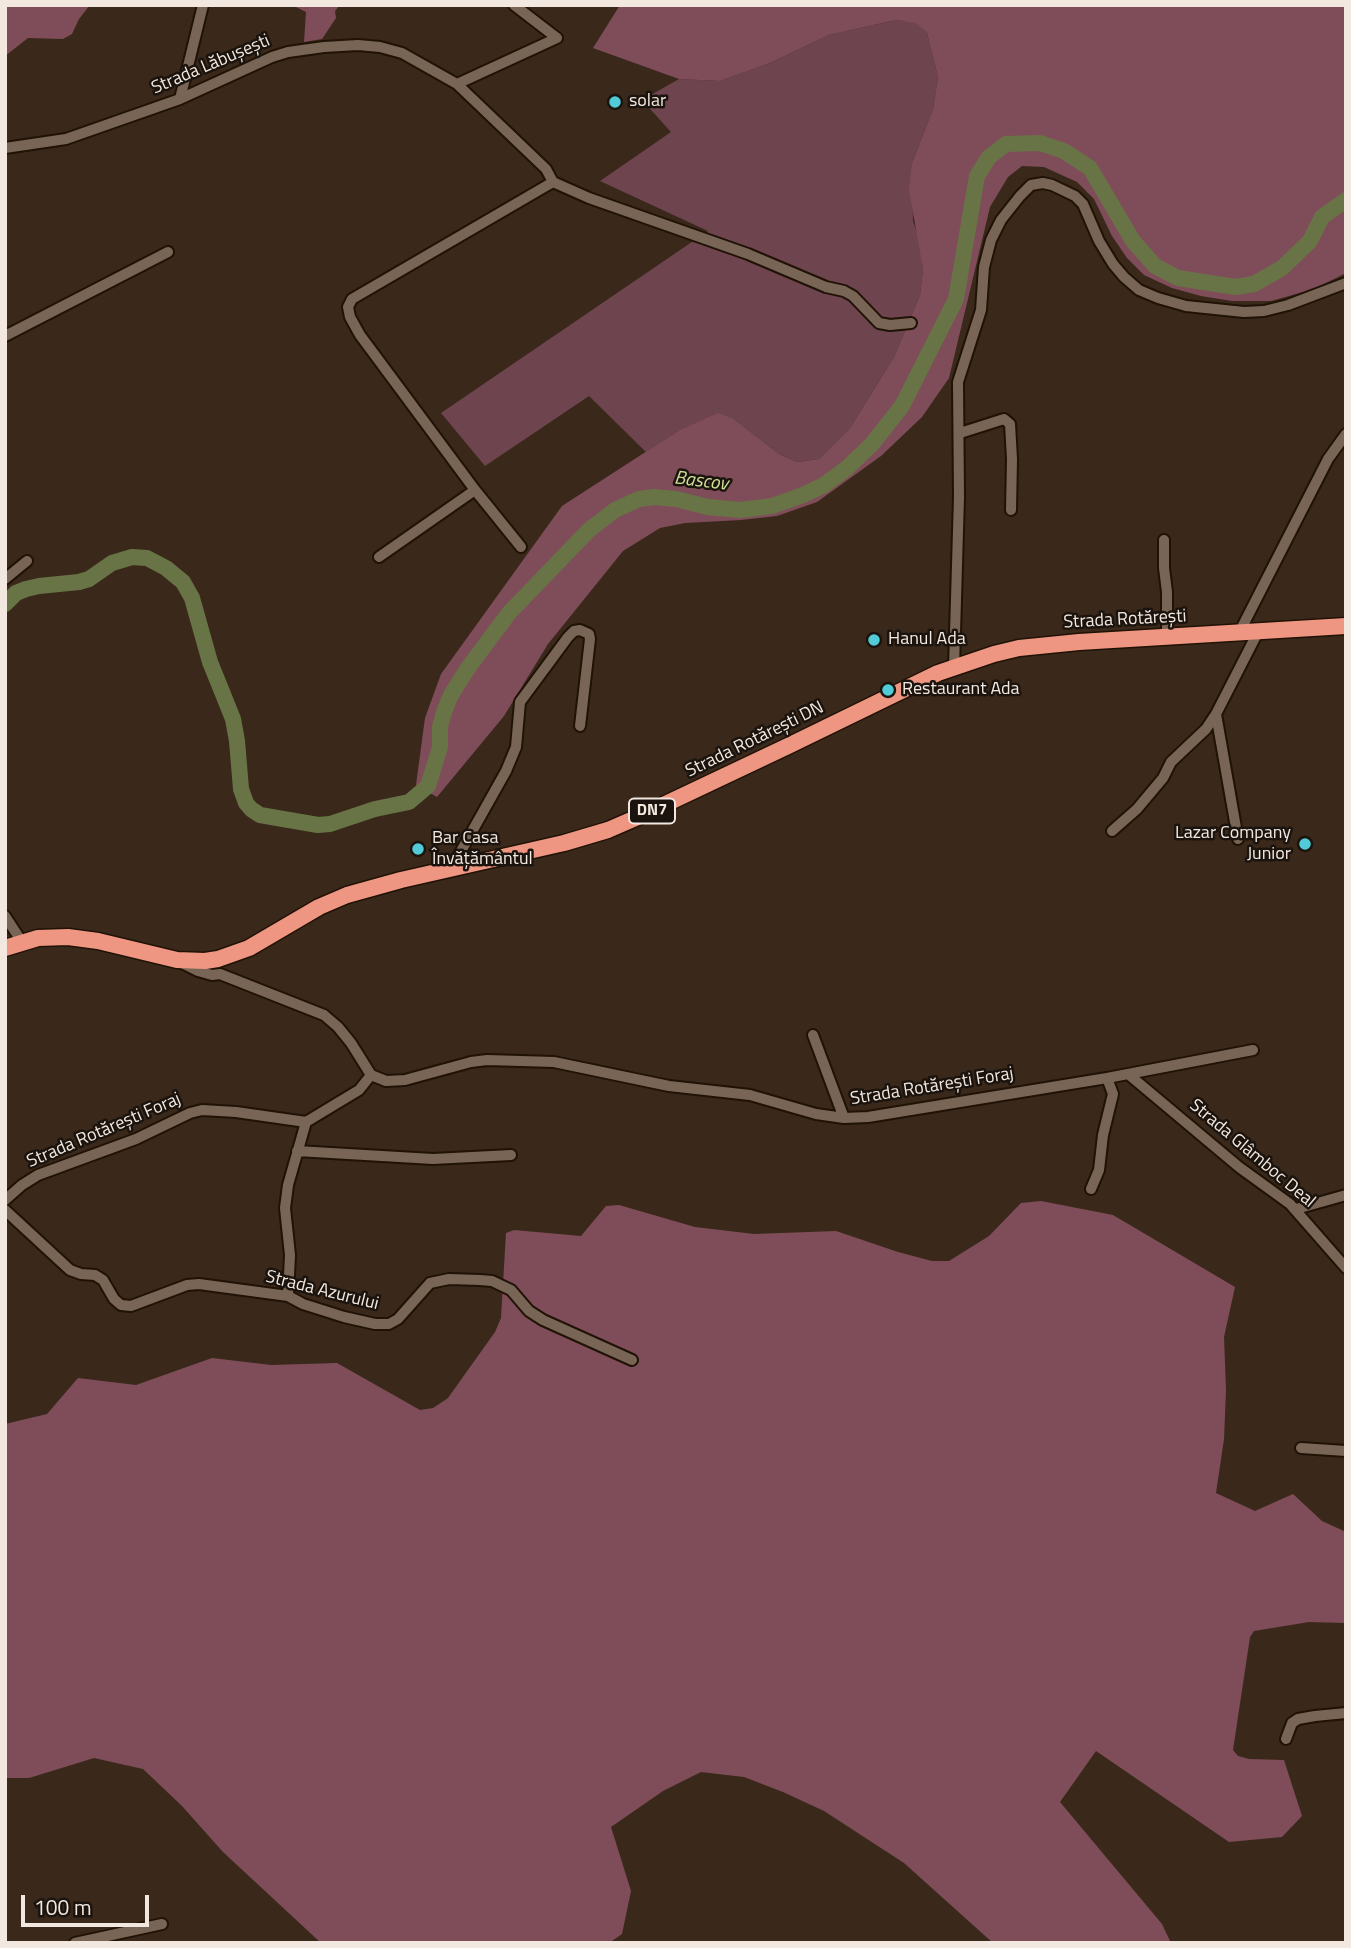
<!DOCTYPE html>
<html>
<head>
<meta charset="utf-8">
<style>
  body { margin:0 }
  #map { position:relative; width:1351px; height:1948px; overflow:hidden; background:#3a291b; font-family:"Titillium Web",sans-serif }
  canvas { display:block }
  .frame { position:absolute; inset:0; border:7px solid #f3e8df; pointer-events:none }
  .scale { position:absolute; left:21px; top:1895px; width:128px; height:32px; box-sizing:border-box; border:4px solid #f3e8df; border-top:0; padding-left:9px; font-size:21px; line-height:24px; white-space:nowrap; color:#f3e8df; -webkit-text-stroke:5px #1b140e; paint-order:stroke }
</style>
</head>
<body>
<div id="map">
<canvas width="1351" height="1948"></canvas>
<div class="frame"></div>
<div class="scale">100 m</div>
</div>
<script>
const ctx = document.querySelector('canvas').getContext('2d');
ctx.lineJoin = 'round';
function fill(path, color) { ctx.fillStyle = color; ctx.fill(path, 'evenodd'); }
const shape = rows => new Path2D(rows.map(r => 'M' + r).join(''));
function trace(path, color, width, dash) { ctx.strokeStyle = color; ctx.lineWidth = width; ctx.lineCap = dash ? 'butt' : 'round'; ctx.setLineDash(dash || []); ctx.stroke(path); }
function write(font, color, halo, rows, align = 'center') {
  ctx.font = font + ' "Titillium Web",sans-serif'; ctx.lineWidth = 5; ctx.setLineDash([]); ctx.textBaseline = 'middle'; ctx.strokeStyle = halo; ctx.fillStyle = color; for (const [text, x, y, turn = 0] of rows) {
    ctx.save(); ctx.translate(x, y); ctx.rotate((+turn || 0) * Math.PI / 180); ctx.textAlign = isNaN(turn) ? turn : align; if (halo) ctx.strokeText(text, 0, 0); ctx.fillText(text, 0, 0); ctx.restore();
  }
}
fill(shape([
  [896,20,916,22,927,33,938,77,933,109,912,163,913,221,920,241,923,269,920,295,894,357,850,428,819,459,797,462,779,454,734,419,678,431,646,452,589,396,485,466,441,413,708,231,600,181,671,132,642,100,679,79,720,81,770,63,829,35]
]), '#6e444e');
fill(shape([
  [5,5,90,5,79,19,72,34,63,39,28,38,5,56],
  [286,5,340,5,335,11,336,18,322,39,304,42,306,12,296,7],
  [620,5,1346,5,1346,273,1314,289,1271,301,1232,301,1201,296,1172,288,1144,275,1127,258,1112,236,1094,199,1077,182,1044,167,1022,166,1008,177,990,207,949,378,922,417,881,456,817,502,777,516,741,520,685,523,660,528,623,551,548,644,504,716,437,797,416,785,425,718,441,674,562,506,678,431,718,413,734,419,779,454,797,462,819,459,850,428,894,357,920,295,923,269,909,190,912,163,933,109,938,77,927,33,916,23,896,20,829,35,770,63,720,81,679,79,593,48],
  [1041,1201,1113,1215,1235,1287,1224,1337,1226,1390,1224,1439,1216,1493,1255,1511,1293,1494,1322,1521,1346,1532,1346,1623,1309,1622,1254,1631,1250,1637,1233,1750,1238,1756,1249,1759,1284,1760,1302,1816,1282,1837,1229,1842,1096,1751,1060,1802,1162,1924,1171,1943,993,1943,904,1863,824,1811,783,1792,744,1777,701,1772,663,1791,611,1827,631,1891,622,1934,609,1943,321,1943,223,1852,182,1806,143,1769,94,1758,29,1778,5,1778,5,1424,47,1414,78,1378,136,1385,212,1358,271,1365,337,1363,420,1410,433,1408,448,1398,495,1332,501,1318,506,1233,514,1230,581,1236,606,1206,619,1205,695,1227,754,1234,836,1231,898,1252,932,1261,949,1261,989,1236,1021,1203]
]), '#7f4d59');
trace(shape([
  [5,604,16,593,26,589,39,586,79,582,89,579,112,563,132,557,147,558,166,568,183,582,192,598,210,662,233,719,237,741,241,789,246,803,251,809,260,815,318,825,330,824,375,809,409,802,428,786,440,747,440,727,444,712,451,695,468,668,509,613,589,530,615,510,639,499,654,497,676,499,708,507,740,510,772,506,803,495,824,485,847,468,872,444,902,406,956,299,977,176,989,157,1006,144,1040,143,1064,151,1090,168,1133,241,1155,266,1178,278,1236,287,1254,284,1282,268,1310,241,1322,217,1346,200]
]), '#697446', 16);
const minor = shape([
  [457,84,557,38,514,5],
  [180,99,203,5],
  [5,148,66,139,180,99,272,57,288,52,324,47,358,45,380,47,402,53,457,84,546,169,553,182],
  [553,182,589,198,748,254,826,287,844,291,853,296,879,323,890,325,911,323],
  [5,336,168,252],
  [960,433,1004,419,1010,424,1012,459,1011,510],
  [1164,540,1164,568,1167,592,1167,637],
  [521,547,475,490,360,335,350,317,348,307,352,299,553,182],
  [379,557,475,490],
  [5,579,27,561],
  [1239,633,1328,459,1346,434],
  [954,667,959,497,958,382,981,310,984,267,991,240,1001,220,1020,196,1031,185,1043,183,1052,185,1075,196,1083,204,1099,241,1113,264,1124,277,1139,290,1158,298,1186,306,1244,312,1264,311,1288,305,1346,283],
  [1216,714,1238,839],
  [1112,831,1137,809,1163,778,1171,762,1206,729,1216,714,1258,632],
  [451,869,506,771,516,747,520,702,568,637,574,631,580,630,589,634,590,639,580,726],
  [5,916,22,942],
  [182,963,198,971,212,975,220,974,324,1015,338,1027,351,1043,371,1075,386,1081,405,1080,471,1062,487,1060,554,1062,669,1086,750,1095,816,1114,844,1118,868,1117,1107,1078,1253,1050],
  [813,1035,844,1118],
  [1128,1074,1239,1167,1290,1204,1346,1268],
  [297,1151,433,1159,511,1155],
  [1091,1189,1099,1170,1103,1135,1113,1094,1107,1078],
  [5,1200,22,1185,38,1175,136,1139,190,1113,202,1110,236,1112,306,1122,359,1090,371,1075],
  [1296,1209,1346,1195],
  [5,1210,70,1270,81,1274,95,1275,103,1280,114,1299,121,1305,131,1306,187,1285,199,1284,288,1296,303,1304,344,1317,375,1324,389,1324,398,1319,430,1283,449,1279,480,1280,492,1281,511,1290,529,1311,543,1320,632,1360],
  [288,1296,290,1255,285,1208,288,1185,306,1122],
  [1301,1448,1346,1451],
  [1286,1739,1292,1723,1298,1719,1315,1716,1346,1713],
  [75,1943,162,1924]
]);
const highway = shape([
  [5,948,38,938,68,937,98,941,177,960,205,961,218,959,249,948,319,907,347,895,401,880,564,843,608,830,638,817,788,746,938,673,994,654,1019,648,1079,642,1346,626]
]);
trace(minor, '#201205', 14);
trace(highway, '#201205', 19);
trace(minor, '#786555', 10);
trace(highway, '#ee9682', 16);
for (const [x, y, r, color] of [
  [615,102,7,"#52cbd9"],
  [874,640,7,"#52cbd9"],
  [888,690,7,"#52cbd9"],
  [1305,844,7,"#52cbd9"],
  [418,849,7,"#52cbd9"]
]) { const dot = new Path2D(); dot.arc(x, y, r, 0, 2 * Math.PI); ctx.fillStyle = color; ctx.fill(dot); trace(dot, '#1b140e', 2.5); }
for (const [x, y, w] of [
  [652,811,46]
]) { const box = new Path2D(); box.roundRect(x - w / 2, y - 12.5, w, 25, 5); ctx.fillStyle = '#1b140e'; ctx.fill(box); trace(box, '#f3e8df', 2); }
write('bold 16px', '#f3e8df', null, [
  ["DN7",652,811]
]);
write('18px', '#f3e8df', '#1b140e', [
  ["Strada Lăbușești",211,65,-23],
  ["Strada Rotărești",1125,620,-3],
  ["Strada Rotărești DN",755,740,-26],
  ["Strada Rotărești Foraj",932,1087,-9],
  ["Strada Rotărești Foraj",104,1131,-23],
  ["Strada Glâmboc Deal",1252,1154,40],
  ["Strada Azurului",322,1291,14]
]);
write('18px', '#f3e8df', '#1b140e', [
  ["solar",629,102],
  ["Hanul Ada",888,640],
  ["Restaurant Ada",902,690],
  ["Lazar Company",1291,834,"right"],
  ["Junior",1291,855,"right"],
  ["Bar Casa",432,839],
  ["Învățământul",432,860]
], 'left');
write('italic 19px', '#cfe197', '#1b140e', [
  ["Bascov",701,482,7]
]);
</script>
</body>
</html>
